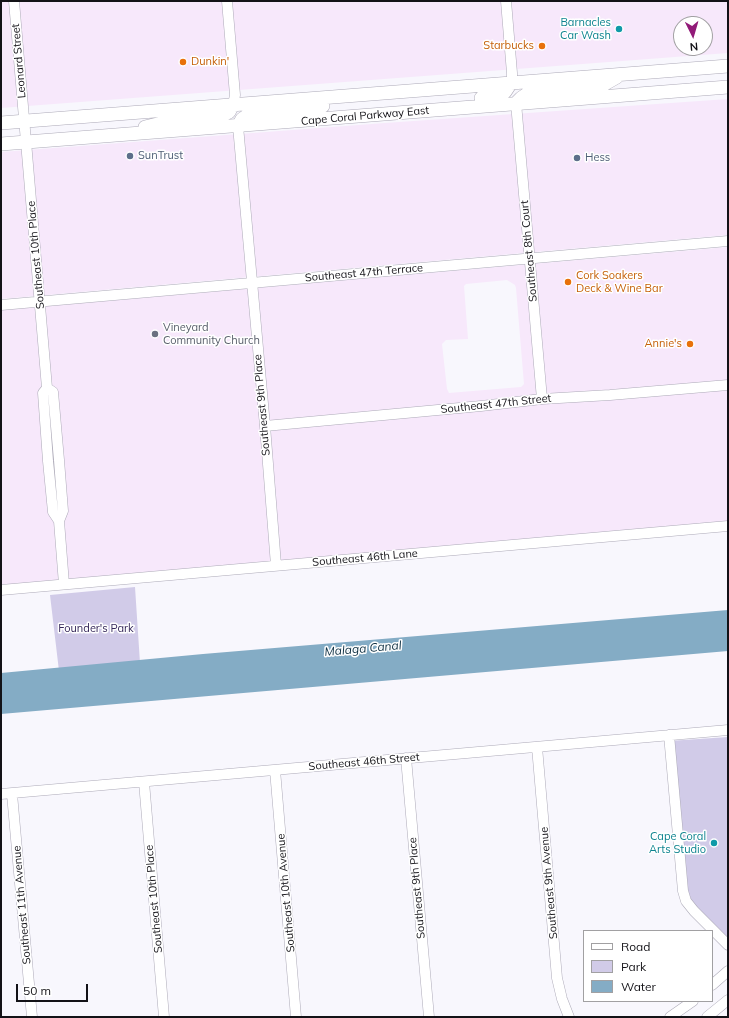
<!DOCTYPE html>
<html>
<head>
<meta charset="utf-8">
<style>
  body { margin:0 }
  #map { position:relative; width:729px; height:1018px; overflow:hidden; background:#f8f7fd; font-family:Mulish,sans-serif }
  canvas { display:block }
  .frame { position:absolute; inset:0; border:2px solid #131217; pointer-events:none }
  .legend { position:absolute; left:583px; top:930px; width:130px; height:72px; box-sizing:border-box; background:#fff; border:1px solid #a1a0a2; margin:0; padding:5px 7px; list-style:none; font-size:12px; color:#131217 }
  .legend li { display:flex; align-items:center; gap:8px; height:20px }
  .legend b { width:20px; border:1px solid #a1a0a2 }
  .north { position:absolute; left:673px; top:16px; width:40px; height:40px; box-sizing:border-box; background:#fff; border:1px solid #a1a0a2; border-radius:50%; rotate:175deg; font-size:11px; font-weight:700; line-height:16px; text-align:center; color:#131217 }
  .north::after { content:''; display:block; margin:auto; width:14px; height:18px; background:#921a78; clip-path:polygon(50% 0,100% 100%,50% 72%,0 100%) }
  .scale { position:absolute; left:16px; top:984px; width:72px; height:18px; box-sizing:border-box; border:2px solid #131217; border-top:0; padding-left:5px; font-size:12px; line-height:14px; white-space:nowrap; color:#131217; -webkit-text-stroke:3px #fff; paint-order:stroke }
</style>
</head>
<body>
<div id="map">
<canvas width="729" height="1018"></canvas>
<div class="frame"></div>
<ul class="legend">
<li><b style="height:5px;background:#fff"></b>Road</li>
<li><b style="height:11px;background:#d1cbe8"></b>Park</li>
<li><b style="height:11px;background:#84acc5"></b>Water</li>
</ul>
<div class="north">N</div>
<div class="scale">50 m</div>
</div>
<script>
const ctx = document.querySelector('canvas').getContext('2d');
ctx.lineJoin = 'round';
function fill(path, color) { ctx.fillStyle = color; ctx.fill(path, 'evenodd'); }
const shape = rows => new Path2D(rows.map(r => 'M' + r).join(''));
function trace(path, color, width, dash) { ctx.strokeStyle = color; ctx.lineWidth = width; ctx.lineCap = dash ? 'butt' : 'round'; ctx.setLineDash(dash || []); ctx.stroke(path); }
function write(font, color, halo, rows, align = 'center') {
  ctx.font = font + ' Mulish,sans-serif'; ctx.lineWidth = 3; ctx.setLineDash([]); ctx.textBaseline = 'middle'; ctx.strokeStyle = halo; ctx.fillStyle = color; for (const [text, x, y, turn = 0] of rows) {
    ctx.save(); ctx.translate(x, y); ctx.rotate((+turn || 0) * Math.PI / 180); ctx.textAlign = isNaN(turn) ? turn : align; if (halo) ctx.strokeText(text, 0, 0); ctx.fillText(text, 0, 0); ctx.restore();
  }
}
fill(shape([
  [1,1,728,1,728,53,1,108],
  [681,24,705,24,705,48,681,48],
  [728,99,728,235,1,299,1,152,385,123],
  [728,247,728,529,1,587,1,310],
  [507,280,515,285,516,288,524,384,521,387,449,393,447,389,442,344,446,340,468,339,464,286,466,284]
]), '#f7e8fb');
fill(shape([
  [135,587,140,663,59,671,50,595],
  [728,737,728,945,686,901,669,741]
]), '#d1cbe8');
fill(shape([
  [728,610,728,651,1,714,1,673,203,654]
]), '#84acc5');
const minor = shape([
  [14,1,47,388,43,393,48,461,53,512,59,521],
  [227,1,235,95,233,105],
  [506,1,512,73,512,80,511,83],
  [516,103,542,399],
  [238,126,265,426,276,565],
  [1,305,728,241],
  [47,388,53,392,59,460,63,511,59,521,64,584],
  [265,426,481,406,542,399,610,395,728,385],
  [1,590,728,526],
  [669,735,683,891,686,901,694,911,728,945],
  [537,747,557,978,562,999,569,1017],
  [406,758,429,1017],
  [275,770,296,1017],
  [144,782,164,1017],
  [1,794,728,730],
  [12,794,32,1017],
  [712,985,728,971],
  [670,1017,693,1001],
  [707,1017,728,1000]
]);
const major = shape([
  [481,98,499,95,505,92,511,83],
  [516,103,521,98,527,94,535,92,603,85,617,77],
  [1,123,728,66],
  [238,126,242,119,248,115,255,113,323,106],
  [145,127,166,122,216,118,229,112,233,105],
  [1,144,728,87]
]);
trace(minor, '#adaab8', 11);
trace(major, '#adaab8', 14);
trace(minor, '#fff', 10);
trace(major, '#fff', 13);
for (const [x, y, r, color] of [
  [619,29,4,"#0f9aa8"],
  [542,46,4,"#e8710a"],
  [183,62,4,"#e8710a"],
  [130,156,4,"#5c6f8a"],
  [577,158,4,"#5c6f8a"],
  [568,282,4,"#e8710a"],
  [155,334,4,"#6b7280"],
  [690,344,4,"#e8710a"],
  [714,843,4,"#0f9aa8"]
]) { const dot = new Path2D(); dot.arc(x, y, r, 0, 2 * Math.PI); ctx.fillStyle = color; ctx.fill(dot); trace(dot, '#fff', 1.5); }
write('11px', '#0d838f', '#fff', [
  ["Barnacles",611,23],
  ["Car Wash",611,36],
  ["Cape Coral",706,837],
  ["Arts Studio",706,850]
], 'right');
write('11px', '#c56008', '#fff', [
  ["Starbucks",534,46],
  ["Dunkin'",191,62,"left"],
  ["Cork Soakers",576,276,"left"],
  ["Deck & Wine Bar",576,289,"left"],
  ["Annie's",682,344]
], 'right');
write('11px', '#131217', '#fff', [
  ["Leonard Street",19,61,-95],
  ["Cape Coral Parkway East",365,116,-5],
  ["Southeast 8th Court",529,251,-95],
  ["Southeast 10th Place",36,255,-95],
  ["Southeast 47th Terrace",364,273,-5],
  ["Southeast 47th Street",496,404,-6],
  ["Southeast 9th Place",262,405,-95],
  ["Southeast 46th Lane",365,558,-5],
  ["Southeast 46th Street",364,762,-5],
  ["Southeast 9th Avenue",549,883,-95],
  ["Southeast 9th Place",417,888,-95],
  ["Southeast 10th Avenue",286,893,-95],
  ["Southeast 10th Place",154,899,-95],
  ["Southeast 11th Avenue",22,905,-95]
]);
write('11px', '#4e5e75', '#fff', [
  ["SunTrust",138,156],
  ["Hess",585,158]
], 'left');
write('11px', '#5b616d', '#fff', [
  ["Vineyard",163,328],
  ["Community Church",163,341]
], 'left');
write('11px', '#352759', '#fff', [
  ["Founder's Park",96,629]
]);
write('italic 12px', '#0e3043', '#fff', [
  ["Malaga Canal",363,649,-5]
]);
</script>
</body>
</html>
